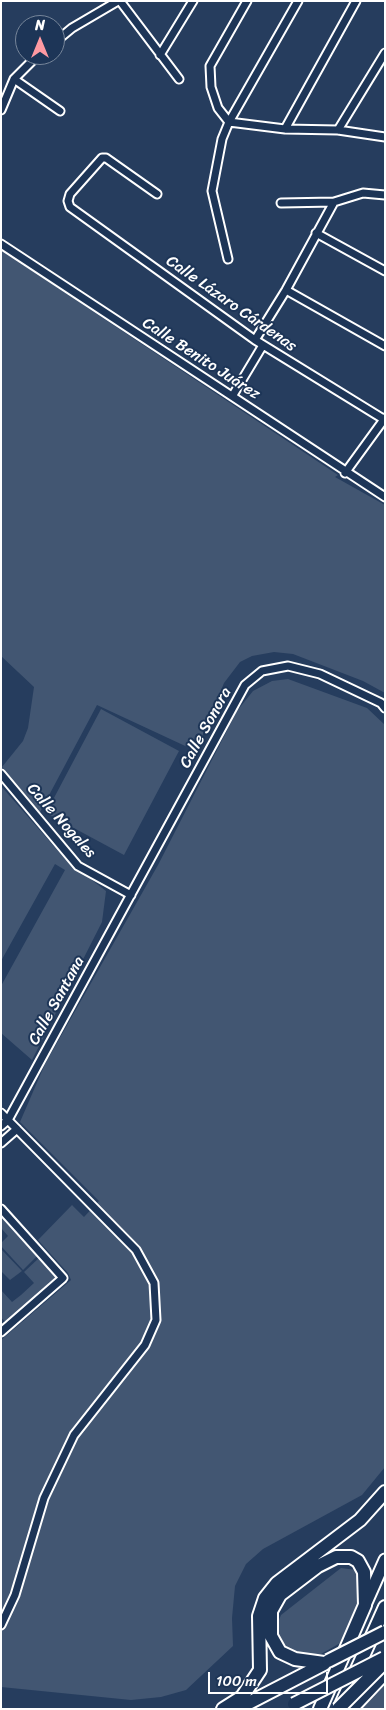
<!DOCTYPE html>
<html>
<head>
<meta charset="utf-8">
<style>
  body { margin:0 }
  #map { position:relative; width:386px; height:1710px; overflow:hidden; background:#263d5e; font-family:Sriracha,sans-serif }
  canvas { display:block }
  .frame { position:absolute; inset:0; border:2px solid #fff; pointer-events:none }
  .north { position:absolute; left:15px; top:15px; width:50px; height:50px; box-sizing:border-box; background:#1d3557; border:1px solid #77869a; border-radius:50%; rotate:0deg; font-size:14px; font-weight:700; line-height:20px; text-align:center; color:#fff }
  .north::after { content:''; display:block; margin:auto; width:18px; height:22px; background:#ff9aa2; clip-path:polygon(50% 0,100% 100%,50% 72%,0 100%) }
  .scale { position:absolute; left:208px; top:1672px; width:120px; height:22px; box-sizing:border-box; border:2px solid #fff; border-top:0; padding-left:6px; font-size:15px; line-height:18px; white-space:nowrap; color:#fff; -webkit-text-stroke:4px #1d3557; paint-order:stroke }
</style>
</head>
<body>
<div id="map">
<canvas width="386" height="1710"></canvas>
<div class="frame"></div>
<div class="north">N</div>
<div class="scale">100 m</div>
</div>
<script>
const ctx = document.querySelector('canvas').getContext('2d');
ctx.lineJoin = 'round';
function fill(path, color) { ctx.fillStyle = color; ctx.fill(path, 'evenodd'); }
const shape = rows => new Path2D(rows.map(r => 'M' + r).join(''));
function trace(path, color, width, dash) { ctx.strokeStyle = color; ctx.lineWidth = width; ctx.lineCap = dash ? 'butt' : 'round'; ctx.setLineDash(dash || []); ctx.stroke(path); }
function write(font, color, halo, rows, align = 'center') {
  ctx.font = font + ' Sriracha,sans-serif'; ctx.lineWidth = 4; ctx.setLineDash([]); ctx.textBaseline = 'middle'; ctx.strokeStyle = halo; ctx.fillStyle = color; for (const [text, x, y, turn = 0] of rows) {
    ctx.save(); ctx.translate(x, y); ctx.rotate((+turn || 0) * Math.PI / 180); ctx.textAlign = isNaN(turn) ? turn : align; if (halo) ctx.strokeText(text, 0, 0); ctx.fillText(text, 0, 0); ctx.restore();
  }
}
fill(shape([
  [1,250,338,475,335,477,385,505,385,693,363,681,293,654,274,652,252,656,240,662,224,683,196,751,97,705,39,814,2,767,23,741,28,728,34,687,1,656],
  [288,679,367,708,385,725,385,1467,362,1495,263,1549,246,1564,235,1586,232,1618,233,1646,186,1690,161,1697,131,1700,1,1687,1,1340,71,1280,68,1273,38,1240,72,1205,84,1217,99,1201,20,1122,45,1064,158,865,237,711,253,691,272,681],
  [101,709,179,751,124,855,46,813],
  [1,786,66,860,106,891,102,922,32,1060,1,1033,1,986,65,870,55,864,1,961],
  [1,1216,37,1256,23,1270,1,1246,1,1243,8,1236,1,1228],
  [1,1249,22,1271,10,1280,1,1271],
  [39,1258,56,1278,6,1322,1,1318,1,1290,12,1302,21,1295,34,1283,24,1272],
  [341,1568,356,1570,359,1574,362,1591,342,1642,321,1654,304,1656,297,1654,285,1646,279,1637,278,1622,281,1615],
  [385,1672,385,1709,358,1709]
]), '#425672');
const street = shape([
  [120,1,179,79],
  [55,42,72,28,118,1],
  [160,55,193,1],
  [14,79,60,111],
  [1,110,14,79,38,55],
  [229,122,285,129,338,130,385,137],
  [229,122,218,108,211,87,210,66,247,1],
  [285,129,356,1],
  [338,130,385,53],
  [157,194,106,158,102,158,70,194,68,201,70,207,255,340,385,420],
  [281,203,334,202],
  [316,233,385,271],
  [1,244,385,497],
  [228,259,212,191,222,139,229,122,298,1],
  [286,290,385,346],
  [255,340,286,290,334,202,363,193,385,195],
  [233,395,263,345],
  [345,473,385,418],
  [1,774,78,866,131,895],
  [1,1113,136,1250,154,1283,156,1320,145,1345,74,1435,44,1498,15,1595,1,1625],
  [1,1126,8,1120,245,685,262,671,288,666,320,674,381,703,385,708],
  [1,1143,17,1129],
  [1,1209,63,1278,1,1332]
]);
const primary = shape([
  [365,1605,385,1560]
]);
const highway = shape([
  [341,1705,385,1607],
  [223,1709,242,1697,260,1670,259,1616,265,1598,277,1583,360,1520,385,1492],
  [237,1709,324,1664],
  [320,1709,365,1605,364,1572,358,1561,351,1557,336,1557,318,1566,280,1595,271,1611,271,1636,280,1652,295,1659,324,1663],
  [351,1709,385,1673]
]);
trace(street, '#fff', 11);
trace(primary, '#fff', 15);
trace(highway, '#fff', 16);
trace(street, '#1d3557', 7);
trace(primary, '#1d3557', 11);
trace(highway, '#1d3557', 12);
const highwayBridge = shape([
  [328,1661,385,1632],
  [294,1704,384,1658],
  [338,1709,385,1662]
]);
trace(highwayBridge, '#fff', 16, []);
trace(highwayBridge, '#1d3557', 12);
write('16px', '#fff', '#1d3557', [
  ["Calle Lázaro Cárdenas",231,304,35],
  ["Calle Benito Juárez",201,359,33],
  ["Calle Sonora",206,728,-61],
  ["Calle Nogales",61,821,48],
  ["Calle Santana",57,1001,-61]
]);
</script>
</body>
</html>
